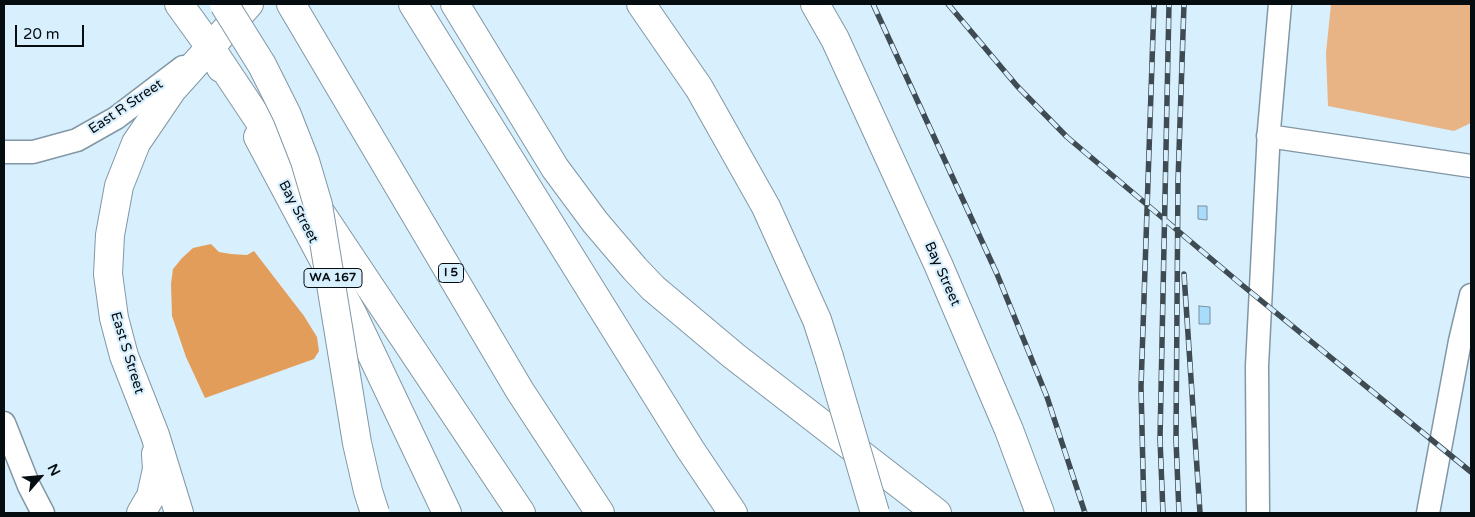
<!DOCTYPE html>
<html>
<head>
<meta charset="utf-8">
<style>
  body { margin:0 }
  #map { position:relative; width:1475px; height:517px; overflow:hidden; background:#d8effe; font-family:"Varela Round",sans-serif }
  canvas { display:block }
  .frame { position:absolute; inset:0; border:5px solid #050d11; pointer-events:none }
  .north { position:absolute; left:15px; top:452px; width:50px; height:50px; -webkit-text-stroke:4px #d8effe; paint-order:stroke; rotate:63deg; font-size:14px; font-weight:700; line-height:20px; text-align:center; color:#050d11 }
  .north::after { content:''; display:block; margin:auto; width:18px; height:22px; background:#050d11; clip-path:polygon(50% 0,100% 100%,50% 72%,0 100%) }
  .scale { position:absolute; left:15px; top:25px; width:69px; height:22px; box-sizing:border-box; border:2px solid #050d11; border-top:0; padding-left:6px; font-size:15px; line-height:18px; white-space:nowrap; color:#050d11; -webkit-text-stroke:4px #d8effe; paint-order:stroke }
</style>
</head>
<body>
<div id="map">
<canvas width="1475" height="517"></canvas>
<div class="frame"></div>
<div class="north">N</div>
<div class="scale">20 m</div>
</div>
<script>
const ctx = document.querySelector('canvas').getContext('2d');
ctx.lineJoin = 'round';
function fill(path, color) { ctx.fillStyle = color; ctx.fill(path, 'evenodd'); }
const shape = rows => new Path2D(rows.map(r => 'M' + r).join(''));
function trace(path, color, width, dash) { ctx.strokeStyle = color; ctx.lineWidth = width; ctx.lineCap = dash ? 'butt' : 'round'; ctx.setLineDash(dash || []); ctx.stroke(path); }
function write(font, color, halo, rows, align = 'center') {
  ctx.font = font + ' "Varela Round",sans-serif'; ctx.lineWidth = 4.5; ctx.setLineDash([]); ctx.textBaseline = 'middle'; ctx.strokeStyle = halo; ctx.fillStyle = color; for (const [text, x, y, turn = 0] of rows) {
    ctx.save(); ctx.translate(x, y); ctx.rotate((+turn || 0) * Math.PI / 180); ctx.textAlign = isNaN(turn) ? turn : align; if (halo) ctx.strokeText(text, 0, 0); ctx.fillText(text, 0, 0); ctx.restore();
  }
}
fill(shape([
  [1331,4,1471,4,1471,123,1454,131,1328,106,1326,53]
]), '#e8b485');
fill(shape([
  [211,244,219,252,231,254,247,255,254,251,304,316,317,337,319,351,314,359,205,398,186,357,172,316,171,284,173,269,182,258,193,248]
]), '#e39d5a');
const building = shape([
  [1198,206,1207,206,1207,220,1198,219,1198,206],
  [1199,306,1210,307,1210,324,1199,324,1199,306]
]);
fill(building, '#a7dcfd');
trace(building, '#7a909d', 1);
const minor = shape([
  [1268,136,1471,166],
  [4,152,33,152,77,140,116,118,183,67],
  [4,423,29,486,43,513],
  [1258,513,1257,366,1269,130,1280,4],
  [1428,513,1460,341,1471,295]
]);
const major = shape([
  [179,4,210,47,221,68],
  [815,4,835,39,938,264,1009,430,1040,513],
  [258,137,352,313,447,513],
  [141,513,151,496,157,469,156,454],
  [179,513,155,435,124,356,114,318,108,274,110,235,119,186,136,143,172,90,249,4]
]);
const highway = shape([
  [291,4,520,391,600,513],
  [413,4,690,449,733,513],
  [455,4,555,168,595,222,635,269,653,288,734,356,937,513],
  [641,4,699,88,766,207,817,320,829,357],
  [210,47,521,513]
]);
trace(minor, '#8297a5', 25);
trace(major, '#8297a5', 30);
trace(highway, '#8297a5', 30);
trace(minor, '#fff', 22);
trace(major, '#fff', 28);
trace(highway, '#fff', 28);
const rail = shape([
  [873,4,997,274,1047,397,1085,513],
  [948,4,1017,86,1067,137,1242,285,1471,472],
  [1184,274,1200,513],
  [1144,513,1141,387,1154,4],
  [1163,513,1160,439,1169,4],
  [1179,513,1176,440,1178,181,1184,4]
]);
trace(rail, '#3f4b52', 5.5);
trace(rail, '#d8effe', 4, [11]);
const highwayBridge = shape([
  [224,4,262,65,287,115,305,161,318,205,357,443,368,491,375,513],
  [829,357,875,513]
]);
trace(highwayBridge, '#8297a5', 30, []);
trace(highwayBridge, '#fff', 28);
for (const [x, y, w] of [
  [451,273,25],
  [333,278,58]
]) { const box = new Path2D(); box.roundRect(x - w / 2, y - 9.5, w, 19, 4); ctx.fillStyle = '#d8effe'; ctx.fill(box); trace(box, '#050d11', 1); }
write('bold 12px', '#050d11', null, [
  ["I 5",451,273],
  ["WA 167",333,278]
]);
write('14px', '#050d11', '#d8effe', [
  ["East R Street",126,107,-34],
  ["Bay Street",298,212,62],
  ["Bay Street",942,274,66],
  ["East S Street",127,353,73]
]);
</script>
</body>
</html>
